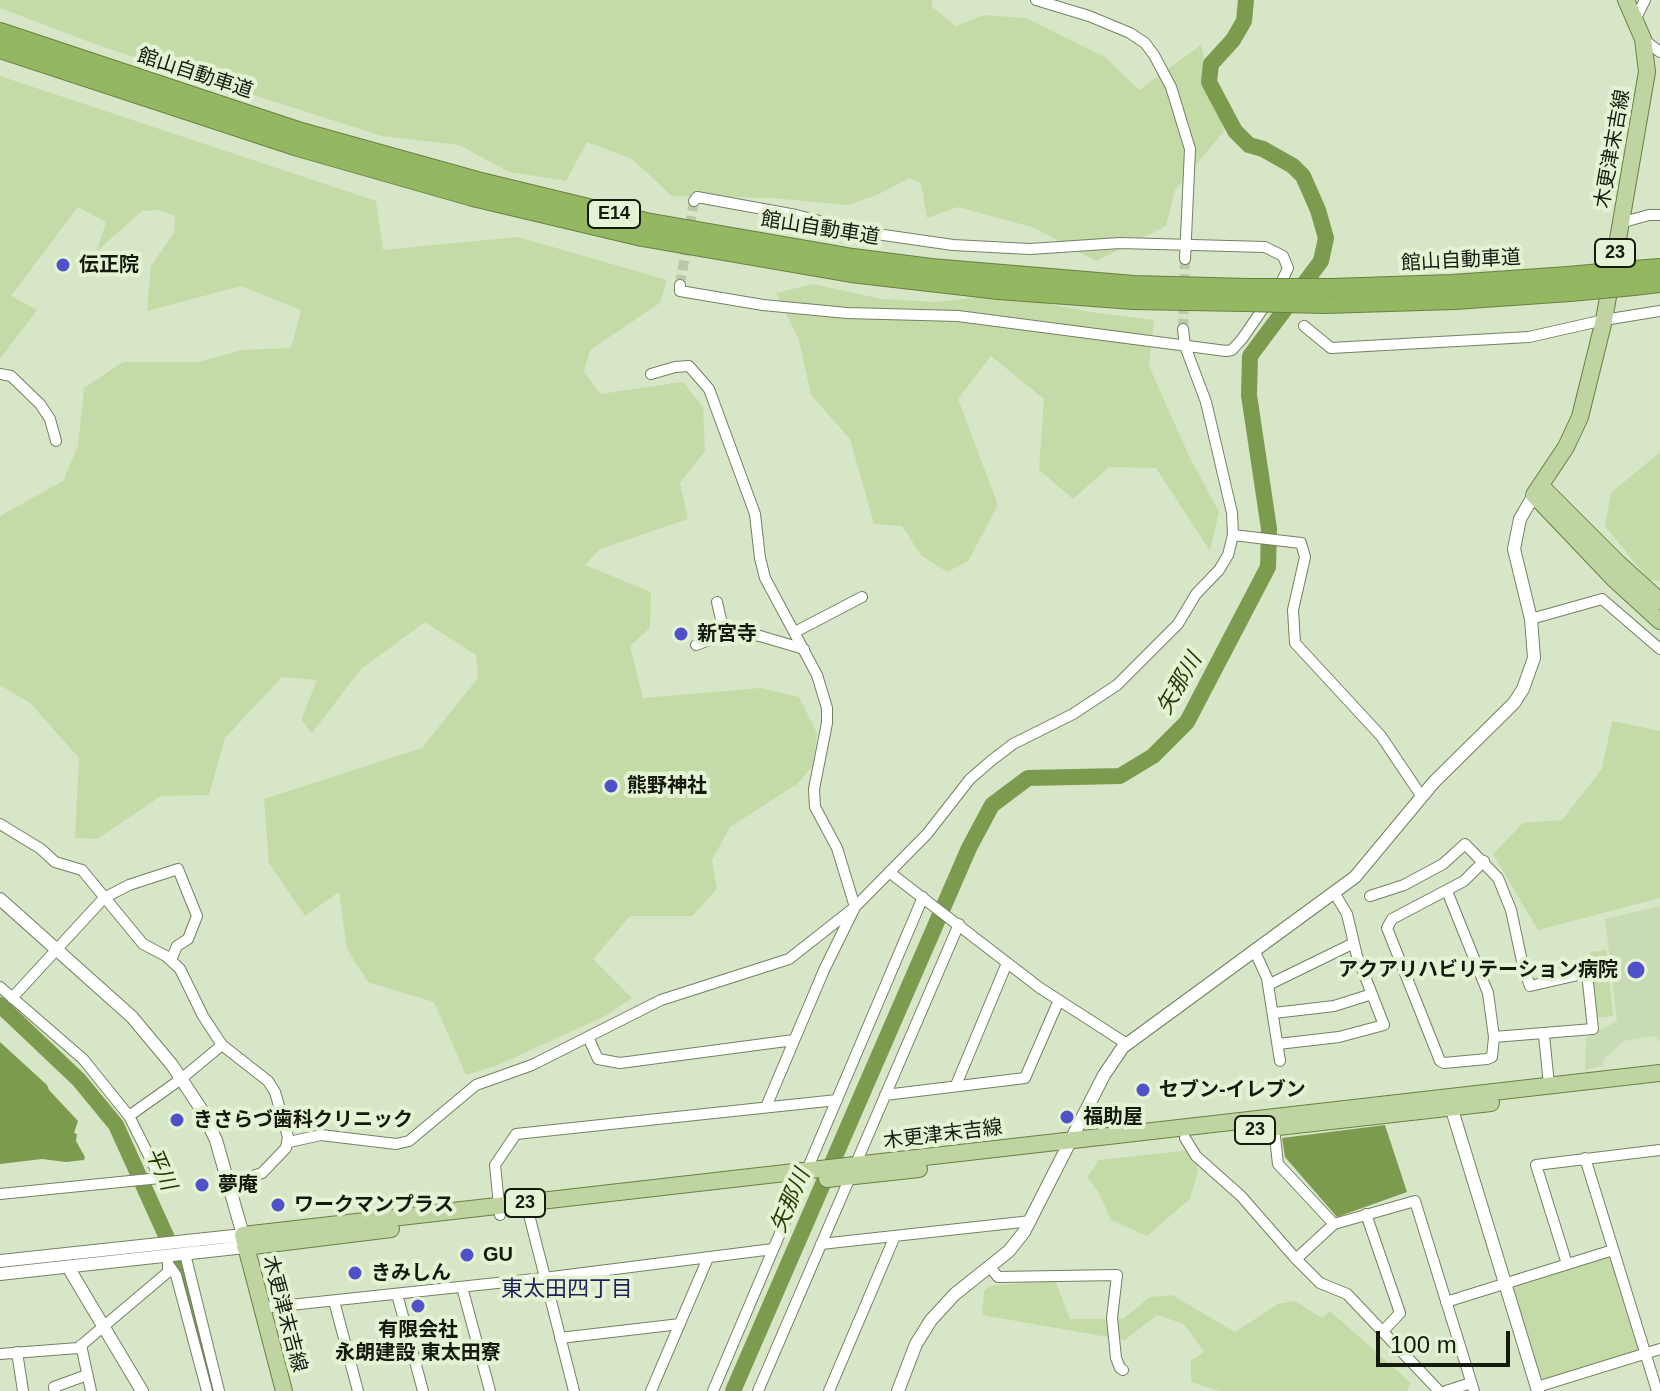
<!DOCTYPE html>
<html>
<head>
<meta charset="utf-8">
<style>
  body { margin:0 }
  #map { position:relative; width:1660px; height:1391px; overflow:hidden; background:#d7e6c6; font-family:Helvetica,sans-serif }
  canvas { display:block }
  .scale { position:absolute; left:1376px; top:1331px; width:134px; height:36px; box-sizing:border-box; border:4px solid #151a0f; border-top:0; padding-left:10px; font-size:24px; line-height:28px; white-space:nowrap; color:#151a0f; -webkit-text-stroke:6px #e4f3d3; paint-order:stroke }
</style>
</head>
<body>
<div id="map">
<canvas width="1660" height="1391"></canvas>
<div class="scale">100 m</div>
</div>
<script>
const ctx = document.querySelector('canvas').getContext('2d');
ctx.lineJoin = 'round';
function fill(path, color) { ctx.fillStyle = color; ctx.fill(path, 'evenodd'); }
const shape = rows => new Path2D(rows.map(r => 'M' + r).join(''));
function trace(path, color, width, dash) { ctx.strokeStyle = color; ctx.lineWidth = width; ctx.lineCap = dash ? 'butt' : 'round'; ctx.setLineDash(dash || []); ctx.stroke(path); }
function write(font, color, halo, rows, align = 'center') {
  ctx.font = font + ' Helvetica,"Noto Sans JP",sans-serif'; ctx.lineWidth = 8; ctx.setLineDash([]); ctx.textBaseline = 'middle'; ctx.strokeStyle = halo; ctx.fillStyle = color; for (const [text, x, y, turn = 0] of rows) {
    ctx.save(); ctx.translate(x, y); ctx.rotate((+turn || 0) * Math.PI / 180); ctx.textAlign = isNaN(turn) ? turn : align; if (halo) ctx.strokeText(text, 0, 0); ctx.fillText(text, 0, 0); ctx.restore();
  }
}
fill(shape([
  [1660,906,1660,1041,1654,1036,1624,1041,1604,1059,1603,1066,1585,1070,1586,1038,1617,1021,1605,919]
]), '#c9dbb4');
fill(shape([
  [0,0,932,0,932,7,956,26,984,15,1026,18,1105,57,1139,90,1201,45,1224,131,1175,190,1166,226,1096,261,1035,228,958,207,927,218,921,183,909,178,877,195,848,205,772,198,672,196,632,159,587,142,566,181,509,172,459,145,382,136,103,47,0,8],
  [0,76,376,201,383,250,518,237,667,280,660,303,590,350,584,371,600,394,683,382,703,407,705,451,680,483,688,519,600,549,585,565,651,592,650,628,630,646,643,698,760,688,799,697,817,733,812,767,797,784,730,827,712,860,717,889,692,916,630,916,593,959,632,998,605,1016,498,1065,466,1075,434,1002,368,982,347,949,339,892,305,916,269,863,264,799,422,748,478,678,476,655,425,622,361,669,312,733,301,720,317,680,282,677,225,738,209,795,161,796,97,839,75,838,79,758,30,703,0,685,0,516,63,481,78,446,84,388,123,362,199,362,242,350,291,348,301,310,241,286,147,311,151,266,174,233,175,216,159,210,142,211,97,251,106,222,78,207,11,296,37,310,0,359],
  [813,284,882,299,935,302,1000,295,1097,313,1154,320,1149,366,1189,456,1219,512,1210,551,1156,468,1109,467,1073,499,1039,470,1044,399,991,356,958,399,998,505,968,561,947,572,921,555,902,526,874,524,850,439,811,395,799,340,776,293],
  [1660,452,1660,581,1649,580,1605,526,1611,493],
  [1612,721,1660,731,1660,898,1538,930,1493,854,1523,823,1562,820,1602,769],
  [1606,950,1613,1016,1598,1018,1590,952],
  [1192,1150,1198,1170,1190,1199,1147,1236,1111,1220,1099,1193,1087,1177,1099,1160],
  [1611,1256,1640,1350,1541,1380,1512,1287],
  [1055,1280,1070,1319,1123,1319,1150,1297,1172,1295,1235,1332,1278,1304,1295,1301,1322,1318,1330,1311,1411,1383,1407,1391,1219,1391,1191,1382,1191,1361,1204,1352,1184,1324,1157,1315,1125,1340,982,1315,984,1291,990,1286]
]), '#c4dba7');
fill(shape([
  [0,1042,47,1085,49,1090,78,1121,74,1133,77,1134,76,1141,85,1157,84,1160,66,1162,42,1159,0,1164],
  [1385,1125,1407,1192,1337,1217,1285,1157,1282,1138]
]), '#7c9b4e');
trace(shape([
  [0,1005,79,1080,116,1125,181,1269,214,1391],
  [733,1391,969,848,992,805,1028,778,1120,776,1153,756,1187,722,1268,567,1269,529,1249,395,1250,356,1321,261,1326,238,1318,210,1303,176,1293,166,1263,149,1249,145,1235,131,1209,82,1211,64,1233,40,1244,21,1246,0]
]), '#7c9b4e', 16);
trace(shape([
  [680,285,694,201],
  [1183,329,1185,259]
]), '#bac7ab', 10, [10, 5]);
const minor = shape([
  [1036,0,1089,16,1130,33,1145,43,1154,55,1171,87,1190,149,1185,259],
  [1634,22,1645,0],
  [1643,39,1660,52],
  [1620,223,1649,215,1660,215],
  [680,285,680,291,763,305,847,313,958,316,1226,351,1232,350,1242,339,1282,281,1288,268,1283,256,1265,247,1120,243,1030,249,953,245,863,232,796,215,697,197,694,201],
  [1304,326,1331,348,1529,337,1604,320,1660,311],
  [0,374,11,376,40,404,50,419,56,441],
  [651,374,675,367,689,366,709,389,755,514,760,558,765,578,817,675,827,708,827,723,814,789,815,807,837,848,855,907,824,970,766,1107],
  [1233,535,1301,543,1305,557,1293,610,1295,643,1381,736,1422,797],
  [717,602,722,624,731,632,760,636,804,649],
  [1531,619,1602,599,1660,649],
  [795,632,862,597],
  [696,645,731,632],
  [0,824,41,849,55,862,82,870,143,944,166,956,180,969,203,1016,222,1045,268,1081,275,1092,288,1137,286,1148,262,1173,230,1183],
  [889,872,1040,988,1127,1044],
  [1447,891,1488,993,1494,1037,1492,1057,1487,1059,1444,1063,1440,1061,1387,928,1392,919,1464,881,1484,861],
  [1370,896,1404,885,1443,864,1465,844,1498,878,1511,910,1523,966,1530,986,1587,973,1593,1029,1494,1037],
  [1255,952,1267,978,1280,1061],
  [1268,985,1354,943],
  [0,987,83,1059,129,1116,160,1178,0,1194],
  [12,998,104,898,129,885,178,869,197,916,188,939,177,946,171,960],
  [1274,1013,1334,1006,1372,994],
  [1544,1035,1549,1085],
  [588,1037,598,1059,620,1063,794,1040],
  [1278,1044,1339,1037,1384,1025,1357,956,1347,914,1335,894],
  [956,1085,1007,963],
  [885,1095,1025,1078,1059,1000],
  [129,1116,181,1079,222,1045],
  [1274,1128,1278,1164,1334,1224,1415,1201,1474,1391],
  [1185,1138,1196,1156,1241,1196,1296,1259,1320,1283,1347,1294,1439,1391],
  [289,1142,321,1135,396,1144,409,1141,476,1085,532,1065,661,1000,789,959,855,907,927,834,970,779,992,760,1013,744,1073,714,1117,685,1178,624,1196,594,1219,570,1228,555,1233,535,1232,513,1215,440,1206,402,1185,346,1183,329],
  [1585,1158,1657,1391],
  [526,1203,574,1391],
  [1366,1214,1400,1313,1384,1330],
  [500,1215,495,1165,516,1134,837,1100],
  [821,1244,1031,1221],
  [185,1254,219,1391],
  [1296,1259,1334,1224],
  [1567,1264,1536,1165,1660,1150],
  [169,1265,176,1275,207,1391],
  [990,1267,998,1277,1117,1275,1112,1318,1116,1358,1120,1368,1123,1370],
  [462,1287,490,1391],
  [397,1294,423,1391],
  [334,1301,358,1391],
  [1446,1302,1613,1250],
  [262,1308,544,1278,773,1249],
  [560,1338,680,1324],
  [81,1345,91,1391],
  [17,1352,23,1391],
  [0,1354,78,1348,168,1272,168,1256],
  [1537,1387,1660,1349],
  [55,1391,54,1387,87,1375],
  [651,1391,708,1258],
  [713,1391,923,897],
  [758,1391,959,924],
  [829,1391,895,1236],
  [1446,1391,1471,1383]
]);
const tertiary = shape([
  [0,899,132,1017,172,1065,201,1109,216,1140,243,1235,0,1261],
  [1449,1100,1538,1391],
  [68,1267,142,1391],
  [0,1274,245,1247],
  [898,1391,916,1344,931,1320,955,1294,1009,1251,1024,1232,1104,1075,1123,1047,1355,877,1434,782,1514,703,1523,689,1534,658,1531,619,1514,549,1520,519,1534,495]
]);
const primary = shape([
  [1626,0,1643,39,1647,72,1604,320,1580,417,1566,447,1534,495,1614,579,1660,621],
  [1541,486,1619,564,1660,601],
  [1260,1129,1491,1103],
  [827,1179,919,1169],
  [245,1247,391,1229],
  [284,1391,243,1235,1660,1073]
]);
const motorway = shape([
  [0,32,301,132,477,181,646,222,853,258,931,268,1134,285,1249,288],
  [0,49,298,147,473,197,642,237,851,273,999,290,1133,300,1244,302],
  [1634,270,1660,268],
  [1634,286,1660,283],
  [1331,288,1452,284,1568,276],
  [1324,304,1455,300,1570,292]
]);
trace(minor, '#748164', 12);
trace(tertiary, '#748164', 14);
trace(primary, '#688044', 18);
trace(motorway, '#688044', 20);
trace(minor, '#fff', 10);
trace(tertiary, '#fff', 12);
trace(primary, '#bfd4a0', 16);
trace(motorway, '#94b761', 18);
const motorwayBridge = shape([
  [1568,276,1634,270],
  [1249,288,1331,288],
  [1570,292,1634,286],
  [1244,302,1324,304]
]);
trace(motorwayBridge, '#688044', 20, []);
trace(motorwayBridge, '#94b761', 18);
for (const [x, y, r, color] of [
  [63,265,8,"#5051c8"],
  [681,634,8,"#5051c8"],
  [611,786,8,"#5051c8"],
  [1636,970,10,"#5051c8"],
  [1143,1090,8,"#5051c8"],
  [1067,1117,8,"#5051c8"],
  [177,1120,8,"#5051c8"],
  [202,1185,8,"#5051c8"],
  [278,1205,8,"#5051c8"],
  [467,1255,8,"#5051c8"],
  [355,1273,8,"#5051c8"],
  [418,1306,8,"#5051c8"]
]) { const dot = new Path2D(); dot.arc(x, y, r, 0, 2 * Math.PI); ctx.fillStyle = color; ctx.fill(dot); trace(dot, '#e4f3d3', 3); }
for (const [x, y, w] of [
  [614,214,52],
  [1615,253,40],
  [1255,1130,40],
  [525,1203,40]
]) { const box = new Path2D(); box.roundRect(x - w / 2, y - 14, w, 28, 6); ctx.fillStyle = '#e4f3d3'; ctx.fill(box); trace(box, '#151a0f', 2); }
write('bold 18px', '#151a0f', null, [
  ["E14",614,214],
  ["23",1615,253],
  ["23",1255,1130],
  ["23",525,1203]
]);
write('20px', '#151a0f', '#e4f3d3', [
  ["館山自動車道",195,74,18],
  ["木更津末吉線",1613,149,-80],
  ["館山自動車道",820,229,9],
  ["館山自動車道",1461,261,-3],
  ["木更津末吉線",943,1135,-7],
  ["木更津末吉線",284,1314,75]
]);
write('bold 20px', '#151a0f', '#e4f3d3', [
  ["伝正院",79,265],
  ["新宮寺",697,634],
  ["熊野神社",627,786],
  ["アクアリハビリテーション病院",1618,970,"right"],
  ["セブン-イレブン",1159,1090],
  ["福助屋",1083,1117],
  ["きさらづ歯科クリニック",193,1120],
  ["夢庵",218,1185],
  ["ワークマンプラス",294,1205],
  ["GU",483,1255],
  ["きみしん",371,1273],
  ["有限会社",418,1330,"center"],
  ["永朗建設 東太田寮",418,1353,"center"]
], 'left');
write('italic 22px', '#283b00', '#e4f3d3', [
  ["矢那川",1180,684,-60],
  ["平川",160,1169,66],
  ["矢那川",791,1201,-67]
]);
write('22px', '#20215a', '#e4f3d3', [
  ["東太田四丁目",567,1290]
]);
</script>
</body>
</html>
